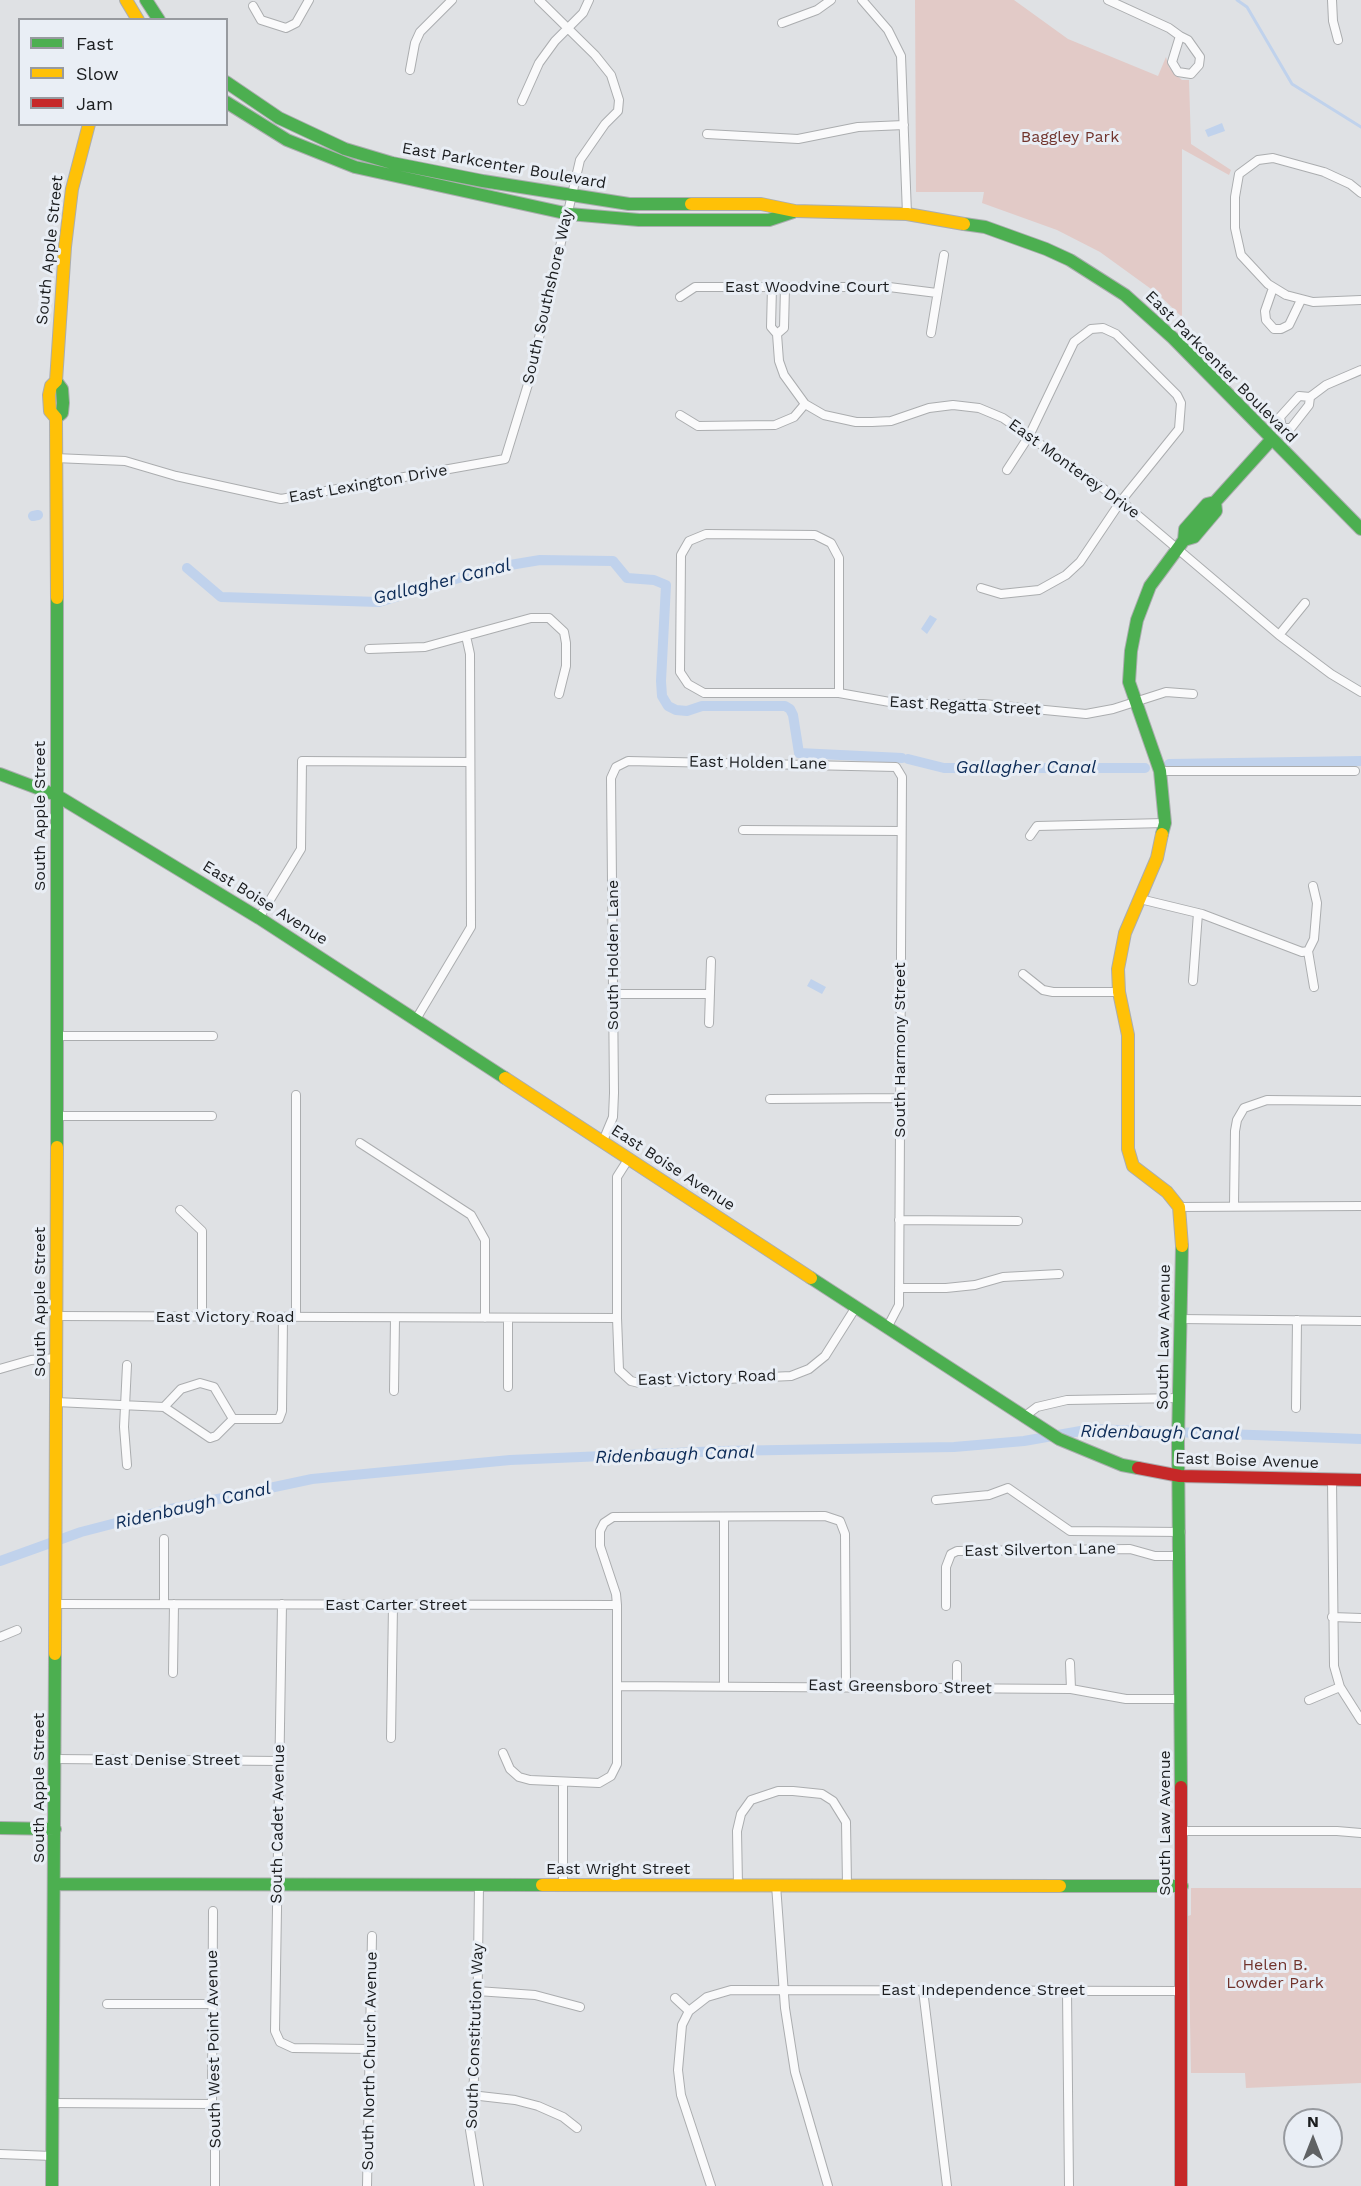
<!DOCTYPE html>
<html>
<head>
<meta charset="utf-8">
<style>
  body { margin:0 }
  #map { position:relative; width:1361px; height:2186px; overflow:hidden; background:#dfe1e4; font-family:"Work Sans",sans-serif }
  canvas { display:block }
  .legend { position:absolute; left:18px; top:18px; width:210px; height:108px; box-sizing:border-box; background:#e9eef5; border:2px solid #979a9f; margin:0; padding:8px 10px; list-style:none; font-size:18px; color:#1b1d1f }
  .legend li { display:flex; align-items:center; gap:12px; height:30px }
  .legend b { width:30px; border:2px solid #979a9f }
  .north { position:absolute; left:1283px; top:2108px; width:60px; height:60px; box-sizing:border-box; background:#e9eef5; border:2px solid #979a9f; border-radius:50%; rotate:0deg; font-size:16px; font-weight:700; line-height:24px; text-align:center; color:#1b1d1f }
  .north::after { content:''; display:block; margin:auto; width:21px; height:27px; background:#606264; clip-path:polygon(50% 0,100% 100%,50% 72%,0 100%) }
</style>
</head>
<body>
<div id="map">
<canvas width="1361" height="2186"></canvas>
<ul class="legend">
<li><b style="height:8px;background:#4caf50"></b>Fast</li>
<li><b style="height:8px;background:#ffc107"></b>Slow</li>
<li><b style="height:8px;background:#c62828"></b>Jam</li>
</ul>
<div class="north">N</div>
</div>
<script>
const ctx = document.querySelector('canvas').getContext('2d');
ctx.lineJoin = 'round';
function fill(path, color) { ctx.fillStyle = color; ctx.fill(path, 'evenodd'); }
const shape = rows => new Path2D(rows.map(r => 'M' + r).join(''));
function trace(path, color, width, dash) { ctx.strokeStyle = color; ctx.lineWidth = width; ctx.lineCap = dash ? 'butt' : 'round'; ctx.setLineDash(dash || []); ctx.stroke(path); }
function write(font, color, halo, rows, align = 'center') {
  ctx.font = font + ' "Work Sans",sans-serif'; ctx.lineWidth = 6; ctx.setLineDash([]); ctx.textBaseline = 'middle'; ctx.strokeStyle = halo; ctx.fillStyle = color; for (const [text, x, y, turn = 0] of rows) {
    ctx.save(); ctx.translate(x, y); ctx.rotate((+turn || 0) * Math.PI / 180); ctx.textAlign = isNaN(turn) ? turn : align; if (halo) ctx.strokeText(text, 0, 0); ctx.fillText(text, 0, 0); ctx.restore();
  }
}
fill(shape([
  [915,0,1014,0,1068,39,1158,76,1166,57,1169,67,1175,74,1182,80,1189,80,1191,144,1231,170,1229,175,1182,149,1182,317,1158,294,1100,252,1057,230,982,203,984,192,916,192],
  [1191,1888,1361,1888,1361,2083,1246,2088,1245,2073,1191,2073,1188,1916,1191,1915]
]), '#e2cac7');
fill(shape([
  [1222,123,1225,131,1208,137,1205,130],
  [930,615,937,619,927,634,921,629],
  [811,979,826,987,822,994,807,986]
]), '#c0d2ec');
trace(shape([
  [1237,0,1247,7,1292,84,1361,127]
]), '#c0d2ec', 3);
trace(shape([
  [33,516,38,515],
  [187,568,221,597,379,602,492,568,540,560,613,561,627,578,654,580,666,585,661,681,662,696,668,706,676,710,687,711,702,706,785,706,790,709,793,715,799,753,902,758],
  [908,759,944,768,1145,768],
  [1169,764,1361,761],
  [0,1561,81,1532,166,1510,312,1479,510,1460,721,1451,954,1447,1024,1441,1092,1429,1361,1439]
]), '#c0d2ec', 10);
const street = shape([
  [862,0,888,30,901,56,907,214],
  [1108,0,1169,28,1180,36],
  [1332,0,1333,21,1338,40],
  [253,6,261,20,286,28,296,23,309,0],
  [782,23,817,10,831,0],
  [1180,36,1188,40,1200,57,1199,65,1191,74,1178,72,1172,62,1180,36],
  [410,70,415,43,420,32,452,0],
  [522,101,539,63,555,41,583,13,589,0],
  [707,134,798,139,858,127,904,125],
  [1361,193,1350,184,1324,172,1273,158,1258,160,1239,174,1235,197,1235,228,1241,255,1268,284,1286,295,1313,302,1361,300],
  [772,287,771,327,777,334,784,328,785,287],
  [1273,288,1265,311,1266,320,1274,329,1281,329,1289,325,1301,300],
  [680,297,695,287,889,287,937,293],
  [931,333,944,255],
  [777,334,779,361,784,375,805,404,824,415,856,422,872,422,891,421,929,408,953,405,979,408,1003,418,1121,501,1279,635,1331,674,1361,692],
  [1310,397,1309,405,1291,428,1282,428,1280,417,1299,396,1310,397,1326,385,1361,370],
  [680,415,698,426,775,425,794,417,805,404],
  [55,458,125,461,176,476,281,499,505,459,529,381,580,160,605,124,618,111,619,100,611,75,595,55,539,0],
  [981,588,1001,594,1039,590,1066,575,1080,562,1121,501,1179,429,1181,403,1177,395,1116,334,1103,328,1091,329,1074,342,1029,436,1007,470],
  [1279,635,1305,603],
  [369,649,425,647,531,618,549,618,564,632,566,643,566,666,559,694],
  [839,693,839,558,831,543,815,535,706,534,689,541,681,555,680,672,688,684,704,693,839,693,901,704,983,704,1086,714,1113,709,1166,692,1193,694],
  [1160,771,1355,771],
  [743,830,901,831],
  [1030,836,1037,826,1165,823],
  [1140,899,1202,914,1302,952,1308,951,1314,939,1317,903,1313,886],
  [259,918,301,849,302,761,470,762],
  [1308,951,1314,987],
  [1023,974,1043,990,1053,992,1119,992],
  [1193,981,1198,913],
  [613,994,710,994],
  [415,1021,471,927,470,654,466,636],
  [709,1023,711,961],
  [58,1036,213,1036],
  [770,1099,900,1098],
  [58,1116,212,1116],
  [603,1141,613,1117,614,1093,611,778,616,767,628,761,896,767,902,777,899,1305,887,1328],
  [360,1143,471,1215,485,1240,485,1318],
  [1234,1205,1235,1131,1237,1120,1244,1108,1267,1100,1361,1101],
  [1179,1207,1361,1206],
  [180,1210,202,1231,202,1317],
  [899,1220,1018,1221],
  [899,1288,946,1288,975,1285,1003,1277,1059,1274],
  [56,1316,617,1318,619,1370,631,1381,639,1383,791,1376,809,1369,825,1356,856,1307],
  [296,1317,296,1095],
  [617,1318,617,1177,629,1158],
  [1180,1319,1361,1321],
  [127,1365,124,1427,127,1465],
  [0,1369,31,1360,56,1358],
  [508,1387,508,1318],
  [394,1391,395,1318],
  [56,1402,164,1407,210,1438,216,1436,233,1419,279,1419,282,1411,283,1318],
  [164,1407,181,1389,200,1383,214,1387,233,1419],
  [1296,1408,1297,1320],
  [1025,1416,1037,1407,1067,1400,1180,1398],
  [1332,1480,1334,1666,1340,1687,1361,1720],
  [936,1500,989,1495,1008,1488,1070,1531,1181,1532],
  [724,1517,724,1686],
  [55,1604,617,1605],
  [164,1604,164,1539],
  [282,1604,275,2031,280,2042,293,2048,369,2049],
  [946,1606,946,1567,951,1554,957,1551,1130,1549,1155,1556,1181,1556],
  [1332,1617,1361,1618],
  [0,1637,17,1630],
  [1070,1663,1071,1689],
  [173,1673,174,1604],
  [618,1686,1071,1689,1126,1699,1181,1699],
  [957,1687,957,1665],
  [1309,1700,1340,1687],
  [391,1738,393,1605],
  [503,1753,510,1769,519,1777,530,1780,599,1783,611,1776,617,1764,617,1605,616,1594,600,1546,600,1531,604,1523,613,1517,825,1516,840,1521,845,1534,846,1686],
  [55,1759,279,1761],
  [563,1782,563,1885],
  [1181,1831,1337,1831,1361,1833],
  [479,1885,477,2039,470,2130,479,2186],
  [738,1885,737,1831,741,1814,751,1800,778,1791,793,1791,822,1794,833,1801,846,1822,847,1885],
  [776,1885,785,2008,795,2072,828,2186],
  [213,1911,212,2104,215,2122,215,2186],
  [923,1990,947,2186],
  [477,1991,535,1995,580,2007],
  [1067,1991,1069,2186],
  [675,1998,689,2011],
  [107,2004,212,2004],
  [471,2095,515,2100,538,2106,563,2117,577,2128],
  [52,2103,212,2104],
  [0,2154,52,2156],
  [367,2186,372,1936],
  [711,2186,681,2095,678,2070,682,2025,689,2011,707,1997,731,1990,1181,1991]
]);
const fast = shape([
  [146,0,159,20],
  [226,82,279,118,345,149,392,163,483,181,629,204,691,204],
  [226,102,287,140,355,167,569,214,639,220,769,220,793,212],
  [964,224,985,227,1046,249,1070,260,1125,295,1173,338,1361,529],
  [56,381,62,389,63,403,62,413,56,418],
  [1215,502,1216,511,1194,537,1184,540,1185,529,1207,504,1215,502,1271,440],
  [57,598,57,1147],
  [0,774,56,795,259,918,505,1078],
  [1162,834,1165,823,1160,771,1129,682,1131,651,1137,620,1150,586,1184,540],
  [811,1278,1059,1439,1122,1465,1138,1468],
  [1181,1787,1178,1441,1182,1246],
  [0,1828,55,1829],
  [55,1884,542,1885],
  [1060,1886,1182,1886],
  [52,2186,55,1654]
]);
const slow = shape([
  [126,0,138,20],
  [691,204,761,204,795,211,907,214,964,224],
  [57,598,56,418,50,411,49,395,51,386,56,381,65,247,72,189,89,124],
  [1162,834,1157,858,1125,933,1118,969,1119,992,1128,1035,1128,1149,1133,1166,1167,1192,1179,1207,1182,1246],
  [505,1078,811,1278],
  [55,1654,57,1147],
  [542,1885,1060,1886]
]);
const jam = shape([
  [1138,1468,1180,1476,1361,1480],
  [1181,1787,1181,2186]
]);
trace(street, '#abadaf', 10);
trace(fast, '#abadaf', 14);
trace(slow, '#abadaf', 14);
trace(jam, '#abadaf', 14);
trace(street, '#fafafb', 8);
trace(fast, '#4caf50', 12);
trace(slow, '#ffc107', 12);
trace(jam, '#c62828', 12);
write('16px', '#71342d', '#e9eef5', [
  ["Baggley Park",1070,137],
  ["Helen B.",1275,1965],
  ["Lowder Park",1275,1983]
]);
write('16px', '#1b1d1f', '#e9eef5', [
  ["East Parkcenter Boulevard",504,166,10],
  ["South Apple Street",50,250,-84],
  ["East Woodvine Court",807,287],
  ["South Southshore Way",548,297,-77],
  ["East Parkcenter Boulevard",1221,367,45],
  ["East Monterey Drive",1074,469,36],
  ["East Lexington Drive",368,484,-10],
  ["East Regatta Street",965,706,3],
  ["East Holden Lane",758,763,1],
  ["South Apple Street",40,816,-90],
  ["East Boise Avenue",265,903,32],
  ["South Holden Lane",613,955,-90],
  ["South Harmony Street",900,1050,-90],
  ["East Boise Avenue",673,1168,33],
  ["South Apple Street",40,1302,-90],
  ["East Victory Road",225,1317],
  ["South Law Avenue",1164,1337,-89],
  ["East Victory Road",707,1378,-2],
  ["East Boise Avenue",1247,1461,2],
  ["East Silverton Lane",1040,1550,-1],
  ["East Carter Street",396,1605],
  ["East Greensboro Street",900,1687,1],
  ["East Denise Street",167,1760],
  ["South Apple Street",39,1788,-90],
  ["South Law Avenue",1165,1823,-90],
  ["South Cadet Avenue",278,1824,-89],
  ["East Wright Street",618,1869],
  ["East Independence Street",983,1990],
  ["South Constitution Way",475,2036,-88],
  ["South West Point Avenue",214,2049,-91],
  ["South North Church Avenue",370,2061,-89]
]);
write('italic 18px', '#0c2b57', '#e9eef5', [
  ["Gallagher Canal",442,582,-14],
  ["Gallagher Canal",1026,768],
  ["Ridenbaugh Canal",1160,1433,1],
  ["Ridenbaugh Canal",675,1455,-2],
  ["Ridenbaugh Canal",193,1506,-13]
]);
</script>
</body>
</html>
